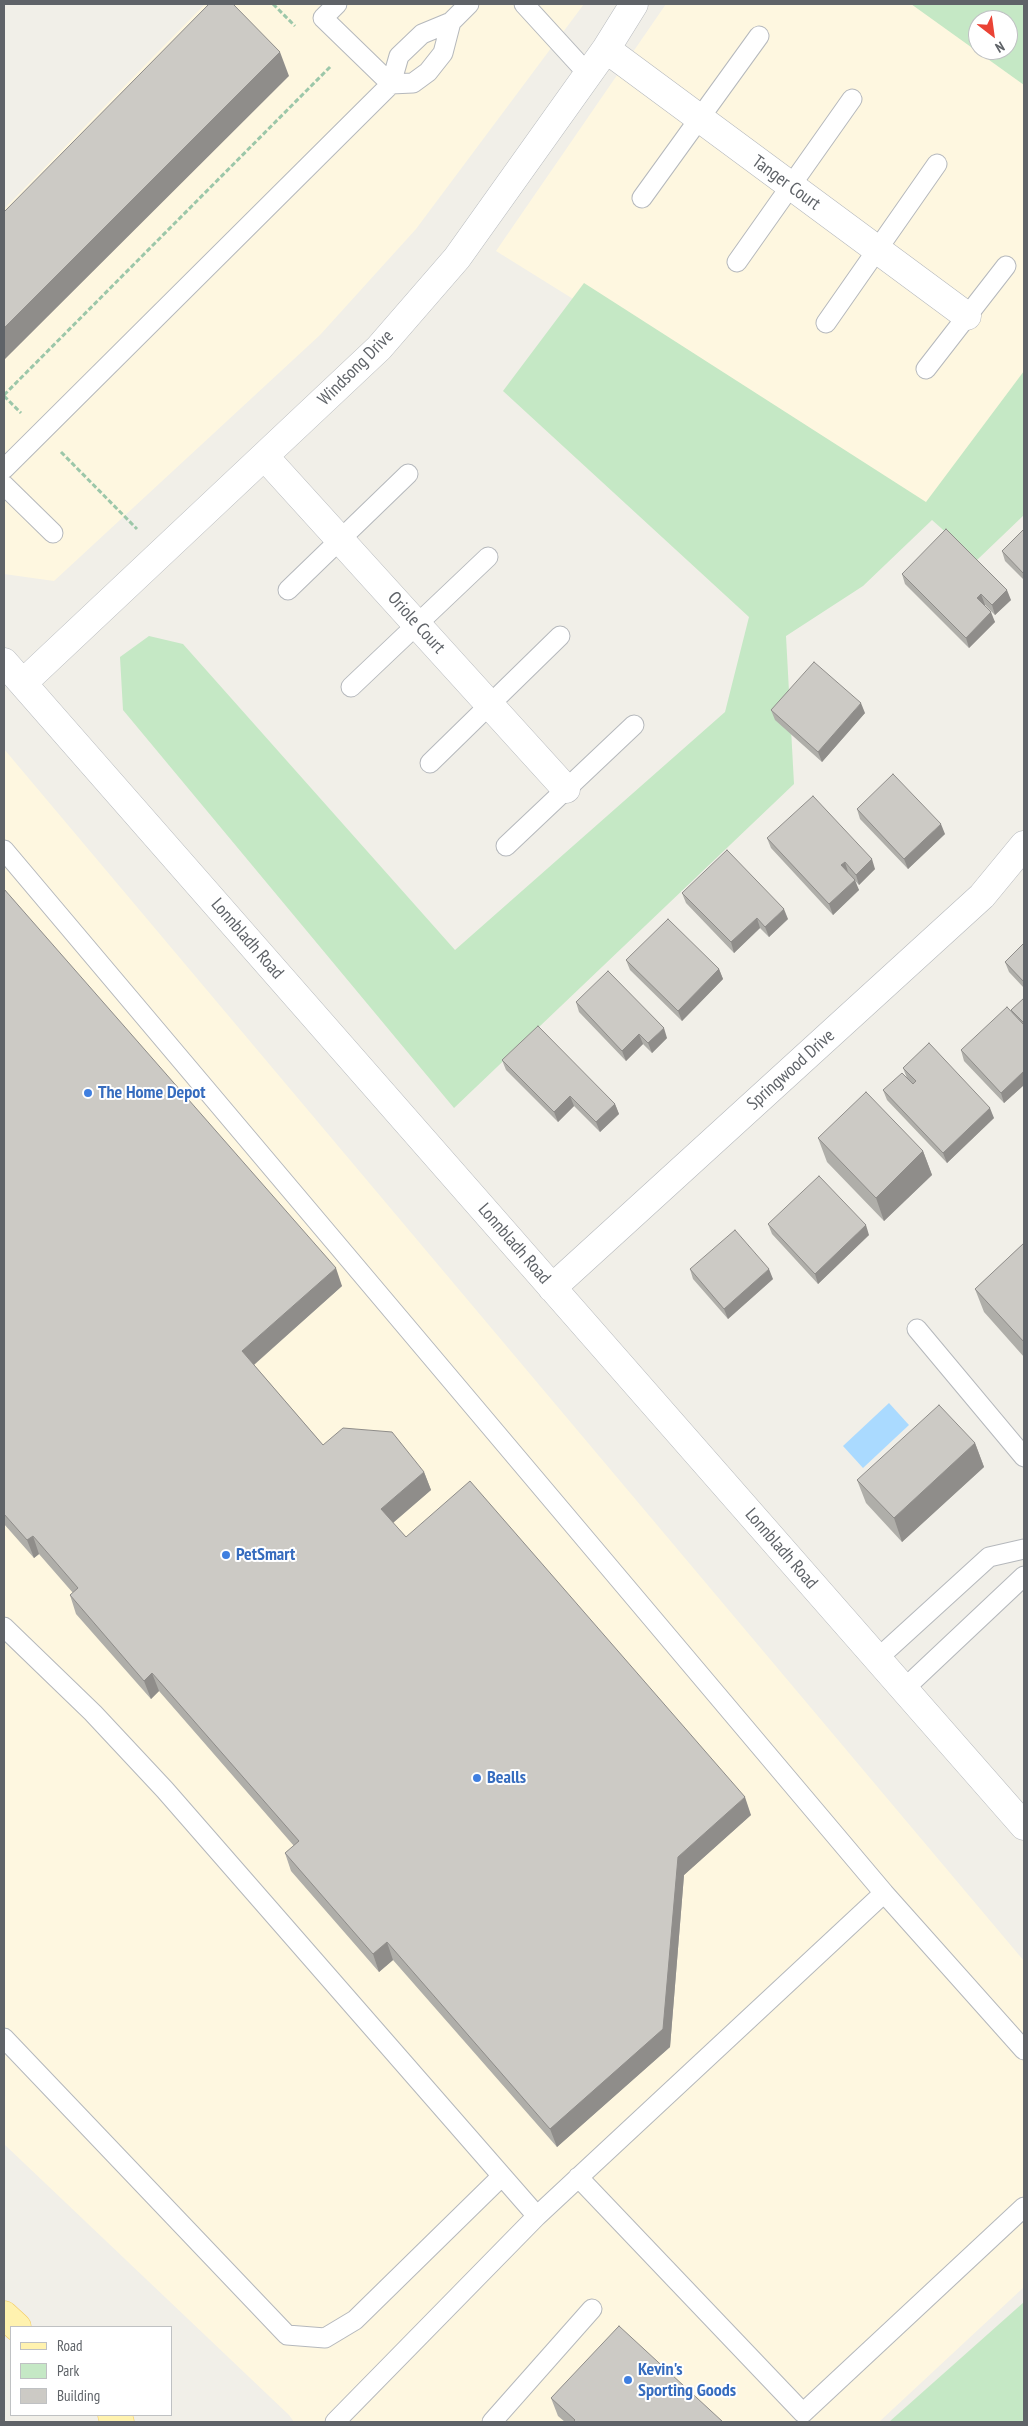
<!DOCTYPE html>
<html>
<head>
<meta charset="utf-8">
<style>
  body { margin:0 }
  #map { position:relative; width:1028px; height:2426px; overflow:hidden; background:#f1efe8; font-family:"PT Sans Narrow",sans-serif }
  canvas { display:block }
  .frame { position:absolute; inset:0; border:5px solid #5f6368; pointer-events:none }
  .legend { position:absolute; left:10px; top:2326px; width:162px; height:90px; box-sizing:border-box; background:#fff; border:1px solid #bfc1c3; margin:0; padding:6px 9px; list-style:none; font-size:15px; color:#5f6368 }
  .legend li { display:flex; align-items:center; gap:10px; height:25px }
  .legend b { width:25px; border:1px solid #bfc1c3 }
  .north { position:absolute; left:968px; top:10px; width:50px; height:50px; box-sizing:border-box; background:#fff; border:1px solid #bfc1c3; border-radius:50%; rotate:150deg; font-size:14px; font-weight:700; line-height:20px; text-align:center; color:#5f6368 }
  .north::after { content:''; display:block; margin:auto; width:18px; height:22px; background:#ea4335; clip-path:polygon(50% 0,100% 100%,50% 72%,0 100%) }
</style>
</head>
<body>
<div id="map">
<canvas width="1028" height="2426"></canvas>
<div class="frame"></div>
<ul class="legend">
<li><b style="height:6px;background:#fff2af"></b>Road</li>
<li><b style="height:14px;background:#c5e8c5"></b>Park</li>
<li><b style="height:14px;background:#cccac5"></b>Building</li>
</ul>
<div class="north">N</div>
</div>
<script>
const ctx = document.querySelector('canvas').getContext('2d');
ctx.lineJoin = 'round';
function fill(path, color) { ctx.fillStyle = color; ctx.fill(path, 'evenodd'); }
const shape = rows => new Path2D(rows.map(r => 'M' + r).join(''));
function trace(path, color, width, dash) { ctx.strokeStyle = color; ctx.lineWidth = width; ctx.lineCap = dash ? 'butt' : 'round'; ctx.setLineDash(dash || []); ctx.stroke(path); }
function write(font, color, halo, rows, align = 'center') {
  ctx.font = font + ' "PT Sans Narrow",sans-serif'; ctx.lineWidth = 4; ctx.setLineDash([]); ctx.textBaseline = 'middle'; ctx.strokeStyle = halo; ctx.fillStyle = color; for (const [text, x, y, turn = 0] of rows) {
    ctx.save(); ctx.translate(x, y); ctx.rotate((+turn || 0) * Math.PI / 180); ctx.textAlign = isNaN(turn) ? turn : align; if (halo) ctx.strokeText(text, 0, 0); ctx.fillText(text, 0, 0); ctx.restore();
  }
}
fill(shape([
  [205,4,584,4,416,229,320,335,54,581,4,574,4,209],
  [666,4,916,4,978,50,1024,79,1024,394,925,518,496,251],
  [4,749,1024,1961,1024,2287,879,2422,294,2422,289,2415,4,2144]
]), '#fef7e0');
fill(shape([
  [911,4,1024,4,1024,85],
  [978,20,1008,20,1008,50,978,50],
  [584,283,926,502,1024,371,1024,515,977,560,932,520,863,586,786,636,794,784,454,1108,123,710,120,657,149,636,183,644,455,950,725,712,749,617,503,391],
  [1024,2302,1024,2422,889,2422]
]), '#c5e8c5');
fill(shape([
  [889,1403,909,1425,863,1468,843,1446]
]), '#aadaff');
const lane = shape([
  [337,4,323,18,391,84,413,83,428,72,443,53,451,22],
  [524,4,588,74],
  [642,198,759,36],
  [737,262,852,99],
  [826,323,937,164],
  [926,369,1006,266],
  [4,469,391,84,399,56,422,34,451,22,469,4],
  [4,485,53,533],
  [288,590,408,474],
  [351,687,488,557],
  [430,763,560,636],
  [506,846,634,725],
  [4,850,884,1893,1024,2050],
  [917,1329,1024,1457],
  [4,1627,93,1713,165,1790,537,2216],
  [877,1659,989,1557,1024,1549],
  [904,1689,1024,1576],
  [4,2038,287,2335,325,2338,355,2320,502,2176],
  [578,2177,803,2413,1024,2207],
  [335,2422,537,2216,884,1893],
  [492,2422,592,2309]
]);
const street = shape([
  [606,49,967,316],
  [265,457,566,789],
  [4,662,1024,1826],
  [23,683,379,348,457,258,606,49,634,4],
  [552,1288,982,896,1024,845]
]);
const primary = shape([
  [4,2315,17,2327],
  [112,2415,120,2422]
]);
trace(lane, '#b5b8bc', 21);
trace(street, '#b5b8bc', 29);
trace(primary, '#f2c960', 29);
trace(shape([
  [273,4,295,26],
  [4,395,331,66],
  [4,396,21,413],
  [61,452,137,529]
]), '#9cc7a9', 3, [5, 2.5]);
trace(lane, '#fff', 19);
trace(street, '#fff', 28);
trace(primary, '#fff2af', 28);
fill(shape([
  [1024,529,1024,580,1005,561,1002,551],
  [902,574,1011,600,995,615,985,605,984,605,995,622,969,648,905,584],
  [771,710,865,713,822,762,775,720],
  [857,809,945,834,908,869,860,819],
  [767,838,875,869,859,885,848,873,859,890,833,915,771,848],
  [4,889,342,1286,254,1365,323,1445,424,1472,431,1490,393,1523,406,1537,751,1815,684,1875,670,2047,557,2147,393,1960,379,1972,291,1871,285,1853,294,1846,159,1691,151,1699,76,1614,70,1595,73,1593,39,1554,34,1558,4,1524],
  [682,893,788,919,769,937,760,928,734,953,686,903],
  [1024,943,1024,988,1009,972,1005,962],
  [626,960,719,969,723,979,682,1021,630,970],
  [1024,998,1024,1085,1004,1103,964,1061,961,1050,1012,1012,1011,1010],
  [576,1002,667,1038,652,1053,643,1044,626,1061,579,1012],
  [502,1060,615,1104,619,1114,600,1132,574,1106,558,1122,506,1070],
  [903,1068,994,1118,947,1163,887,1100,883,1090,907,1078],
  [818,1138,923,1151,932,1175,884,1221,827,1162],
  [768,1224,869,1235,818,1284,772,1234],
  [1024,1243,1024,1357,984,1312,975,1289],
  [690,1269,773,1279,728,1319,693,1279],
  [975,1443,984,1467,902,1542,866,1503,857,1480],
  [551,2398,723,2422,565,2422,558,2416]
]), '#afaea9');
fill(shape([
  [280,52,289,76,4,360,4,328],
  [1007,590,1011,600,995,615,992,605],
  [981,594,985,605,981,608,977,598],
  [991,612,995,622,969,648,966,638],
  [861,703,865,713,822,762,818,752],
  [941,824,945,834,908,869,904,859],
  [872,859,875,869,859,885,856,875],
  [845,862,848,872,845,875,841,865],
  [855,880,859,890,833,915,829,904],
  [784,909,788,919,769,937,765,927],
  [757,918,760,928,734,953,731,942],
  [719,969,723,979,682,1021,678,1011],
  [664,1028,667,1038,652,1053,648,1043],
  [639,1034,643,1044,626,1061,622,1051],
  [1024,1071,1024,1085,1004,1103,1001,1093],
  [570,1096,574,1106,558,1122,554,1112],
  [615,1104,619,1114,600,1132,596,1122],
  [990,1108,994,1118,947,1163,943,1153],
  [923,1151,932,1175,884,1221,876,1198],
  [866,1225,869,1235,818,1284,815,1274],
  [336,1268,342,1286,249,1369,242,1351],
  [769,1269,773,1279,728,1319,724,1309],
  [975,1443,984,1467,902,1542,894,1518],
  [424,1472,431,1490,388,1527,381,1509],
  [33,1536,39,1554,34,1558,27,1540],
  [152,1673,159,1691,151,1699,144,1681],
  [745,1797,751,1815,684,1875,670,2047,557,2147,550,2129,678,1857],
  [387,1942,393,1960,379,1972,373,1954]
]), '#8f8d8a');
const building = shape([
  [209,4,233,4,280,52,4,328,4,212,209,4],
  [946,529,1007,590,992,605,981,594,977,598,991,612,966,638,902,574,946,529],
  [1024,529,1024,574,1002,551,1024,529],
  [814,662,861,703,818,752,771,710,814,662],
  [893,774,941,824,904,859,857,809,893,774],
  [813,796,872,859,856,875,845,862,841,865,855,880,829,904,767,838,813,796],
  [727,850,784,909,765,927,757,918,731,942,682,893,727,850],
  [4,889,336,1268,242,1351,323,1445,343,1428,392,1432,424,1472,381,1509,406,1537,470,1481,745,1797,678,1857,663,2029,550,2129,387,1942,373,1954,285,1853,299,1841,152,1673,144,1681,70,1595,78,1588,33,1536,27,1540,4,1514,4,889],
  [668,919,719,969,678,1011,626,960,668,919],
  [1024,943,1024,982,1005,962,1024,943],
  [608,971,664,1028,648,1043,639,1034,622,1051,576,1002,608,971],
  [1024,998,1024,1023,1011,1010,1024,998],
  [1007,1007,1024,1025,1024,1071,1001,1093,961,1050,1007,1007],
  [538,1026,615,1104,596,1122,570,1096,554,1112,502,1060,538,1026],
  [929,1043,990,1108,943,1153,883,1090,902,1073,913,1084,916,1081,903,1068,929,1043],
  [866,1092,923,1151,876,1198,818,1138,866,1092],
  [819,1176,866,1225,815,1274,768,1224,819,1176],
  [735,1230,769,1269,724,1309,690,1269,735,1230],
  [1024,1243,1024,1342,975,1289,1024,1243],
  [939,1405,975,1443,894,1518,857,1480,939,1405],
  [619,2326,723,2422,573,2422,575,2420,551,2398,619,2326]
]);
fill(building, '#cccac5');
trace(building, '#8f8d8a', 1);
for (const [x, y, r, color] of [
  [88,1093,5,"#3f7fe0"],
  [226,1555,5,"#3f7fe0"],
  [477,1778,5,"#3f7fe0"],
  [628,2380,5,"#3f7fe0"]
]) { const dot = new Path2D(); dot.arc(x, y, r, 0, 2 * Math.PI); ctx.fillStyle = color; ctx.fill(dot); trace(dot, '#fff', 2); }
write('18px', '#5f6368', '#fff', [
  ["Tanger Court",786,183,36],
  ["Windsong Drive",356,368,-45],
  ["Oriole Court",416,623,48],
  ["Lonnbladh Road",247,939,49],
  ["Springwood Drive",791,1070,-42],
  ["Lonnbladh Road",514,1244,49],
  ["Lonnbladh Road",781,1549,49]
]);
write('bold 18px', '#366cbe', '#fff', [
  ["The Home Depot",98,1093],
  ["PetSmart",236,1555],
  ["Bealls",487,1778],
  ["Kevin's",638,2370],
  ["Sporting Goods",638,2391]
], 'left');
</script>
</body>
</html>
